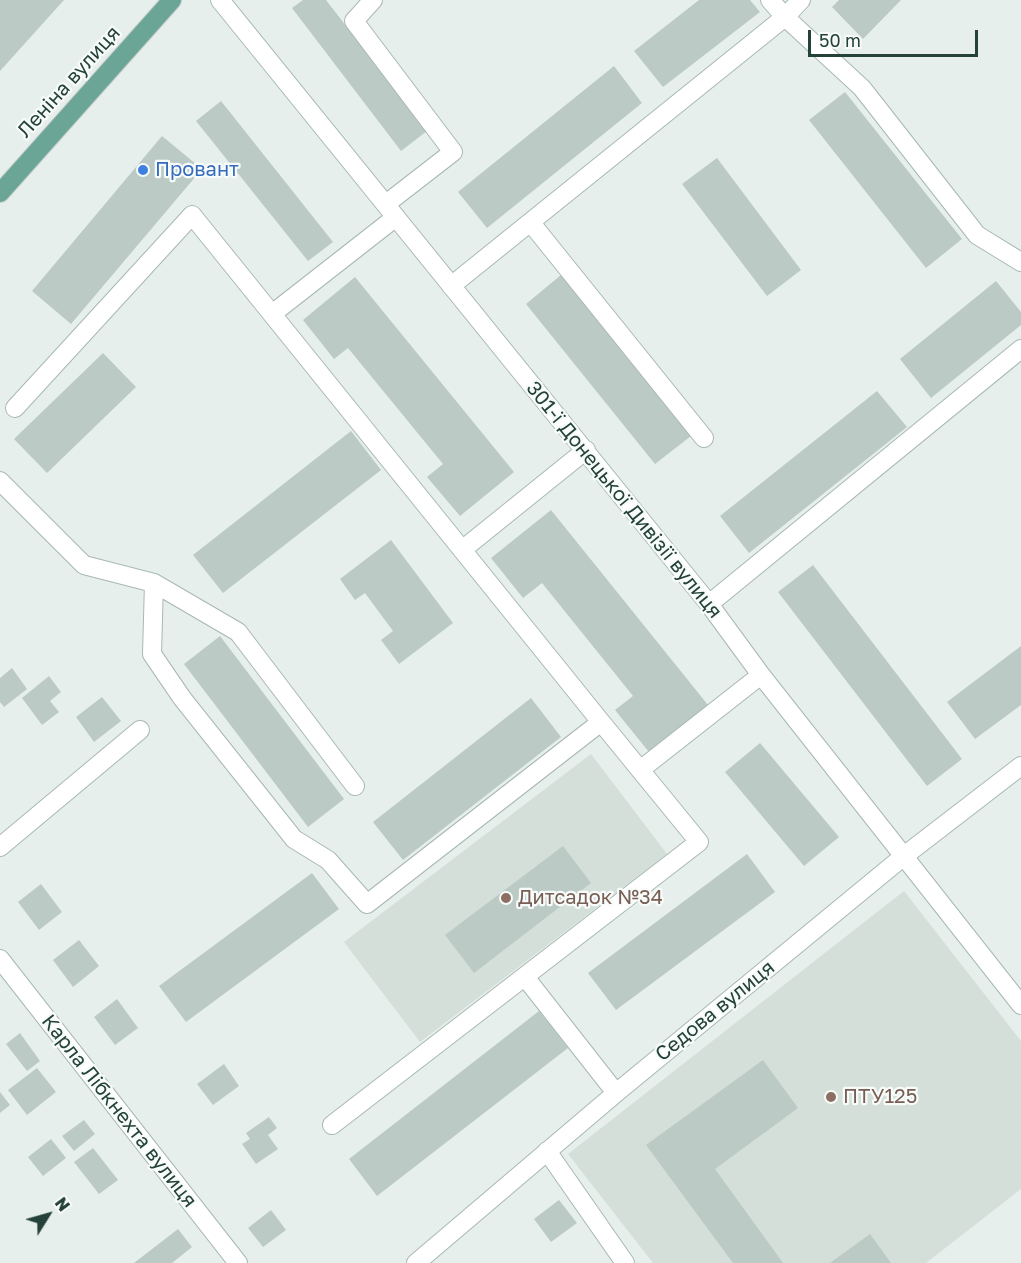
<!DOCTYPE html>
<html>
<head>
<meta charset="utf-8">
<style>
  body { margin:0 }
  #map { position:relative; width:1021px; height:1263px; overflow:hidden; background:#e6efeb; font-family:"Golos Text",sans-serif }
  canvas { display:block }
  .north { position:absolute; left:18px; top:1185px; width:60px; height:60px; -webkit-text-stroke:4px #f7fbf9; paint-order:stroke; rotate:53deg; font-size:16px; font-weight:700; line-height:24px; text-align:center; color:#24423a }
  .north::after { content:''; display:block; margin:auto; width:21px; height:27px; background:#24423a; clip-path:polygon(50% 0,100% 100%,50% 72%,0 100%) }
  .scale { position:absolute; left:808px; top:30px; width:170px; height:27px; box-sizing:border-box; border:3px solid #24423a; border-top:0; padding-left:8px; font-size:18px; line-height:21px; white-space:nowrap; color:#24423a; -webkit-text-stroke:4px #f7fbf9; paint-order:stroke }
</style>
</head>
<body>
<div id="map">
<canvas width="1021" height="1263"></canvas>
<div class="north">N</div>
<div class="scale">50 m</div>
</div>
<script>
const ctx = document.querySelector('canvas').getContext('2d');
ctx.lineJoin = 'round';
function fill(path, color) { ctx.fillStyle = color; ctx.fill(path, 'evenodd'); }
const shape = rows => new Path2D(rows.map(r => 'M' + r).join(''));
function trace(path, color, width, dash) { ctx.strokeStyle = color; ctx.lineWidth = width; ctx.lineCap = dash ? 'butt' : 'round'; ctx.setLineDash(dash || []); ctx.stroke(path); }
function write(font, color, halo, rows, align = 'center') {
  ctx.font = font + ' "Golos Text",sans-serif'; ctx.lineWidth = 4.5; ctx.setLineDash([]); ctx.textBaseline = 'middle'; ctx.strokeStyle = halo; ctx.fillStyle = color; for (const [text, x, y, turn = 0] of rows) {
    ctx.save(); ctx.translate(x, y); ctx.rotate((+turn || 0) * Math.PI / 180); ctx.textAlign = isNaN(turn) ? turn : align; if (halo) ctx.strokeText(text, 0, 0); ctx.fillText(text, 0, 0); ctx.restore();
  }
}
fill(shape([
  [591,754,667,854,420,1042,344,942],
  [904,891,1021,1041,1021,1189,926,1263,653,1263,568,1154]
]), '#d4dfda');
fill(shape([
  [0,0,64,0,0,71],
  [303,0,326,0,427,131,401,151,292,8],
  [699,0,750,0,760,12,663,87,634,51],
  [839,0,901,0,863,39,832,7],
  [614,66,642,103,487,228,458,192],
  [845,92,962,239,926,268,809,120],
  [221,101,333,242,308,261,196,121],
  [162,136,202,169,71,324,32,291],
  [717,158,801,270,767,296,682,184],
  [561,275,691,436,655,464,526,304],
  [355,277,514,472,460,516,427,477,443,464,348,348,334,359,303,320],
  [996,281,1021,312,1021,325,931,398,900,359],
  [103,353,136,387,47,473,14,439],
  [877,391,907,427,749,553,720,516],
  [351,431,381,470,223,593,193,555],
  [551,510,708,705,649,752,615,710,633,696,542,583,523,598,491,558],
  [391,540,453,623,399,664,381,640,393,631,365,593,355,600,340,579],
  [813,565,962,759,927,786,778,592],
  [220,636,344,799,308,827,184,664],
  [1021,646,1021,705,975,739,947,702],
  [12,668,27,689,4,707,0,702,0,678],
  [49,676,61,692,50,701,59,712,42,725,22,698],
  [102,697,121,721,94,742,76,717],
  [531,698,561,737,403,860,373,822],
  [760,743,839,837,804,866,725,772],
  [563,846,591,883,474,973,445,935],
  [747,854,775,892,616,1010,588,973],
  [312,873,339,909,186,1022,159,986],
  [41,884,62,912,39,930,18,902],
  [79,940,99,966,73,987,53,960],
  [117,999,138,1028,115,1045,94,1017],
  [539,1011,568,1048,377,1196,349,1159],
  [20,1033,40,1061,27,1071,6,1044],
  [763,1060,798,1108,715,1169,783,1263,733,1263,646,1145],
  [224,1064,239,1086,213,1105,197,1084],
  [37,1068,56,1092,27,1115,8,1090],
  [0,1092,10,1105,0,1113],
  [269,1117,277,1128,268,1135,278,1149,256,1164,242,1144,250,1139,246,1133],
  [84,1120,95,1134,74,1151,62,1136],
  [51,1139,66,1158,43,1176,28,1157],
  [93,1148,118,1180,99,1194,74,1162],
  [559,1200,577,1223,551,1242,534,1219],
  [271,1210,286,1230,263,1247,248,1228],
  [178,1229,192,1247,172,1263,134,1263],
  [870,1234,891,1263,830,1263]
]), '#bbcac4');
const minor = shape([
  [220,0,709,604,761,675,1021,1005],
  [373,0,354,21,453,152,386,204],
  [770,0,785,17,862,88,977,235,1021,262],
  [531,223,704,438],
  [451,286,785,17,801,0],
  [272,314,396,217],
  [15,408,192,215,601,722,699,842,332,1125],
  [0,481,84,565,154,583,238,632,355,786],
  [462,550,586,450],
  [154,583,152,654,182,698,294,839,328,860,367,904,601,722],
  [709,604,1021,349],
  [640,770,761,675],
  [0,847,140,730],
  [0,959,238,1263],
  [525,977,616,1093],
  [547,1151,625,1263],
  [416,1263,616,1093,904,856,1021,766]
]);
const major = shape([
  [0,193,172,0]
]);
trace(minor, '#a8b8b2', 20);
trace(major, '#c2cac8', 20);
trace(minor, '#fff', 18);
trace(major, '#6aa596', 18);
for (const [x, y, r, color] of [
  [143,170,6,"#3f7fe0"],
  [506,898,6,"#8d6e63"],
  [831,1097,6,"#8d6e63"]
]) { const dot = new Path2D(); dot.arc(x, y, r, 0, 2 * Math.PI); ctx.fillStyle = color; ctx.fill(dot); trace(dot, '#f7fbf9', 2); }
write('20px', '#24423a', '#f7fbf9', [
  ["Леніна вулиця",69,82,-48],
  ["301-ї Донецької Дивізії вулиця",624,500,51],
  ["Седова вулиця",715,1011,-39],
  ["Карла Лібкнехта вулиця",119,1111,52]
]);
write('20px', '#366cbe', '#f7fbf9', [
  ["Провант",155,170]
], 'left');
write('20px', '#785e54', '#f7fbf9', [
  ["Дитсадок №34",518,898],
  ["ПТУ125",843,1097]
], 'left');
</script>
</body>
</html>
